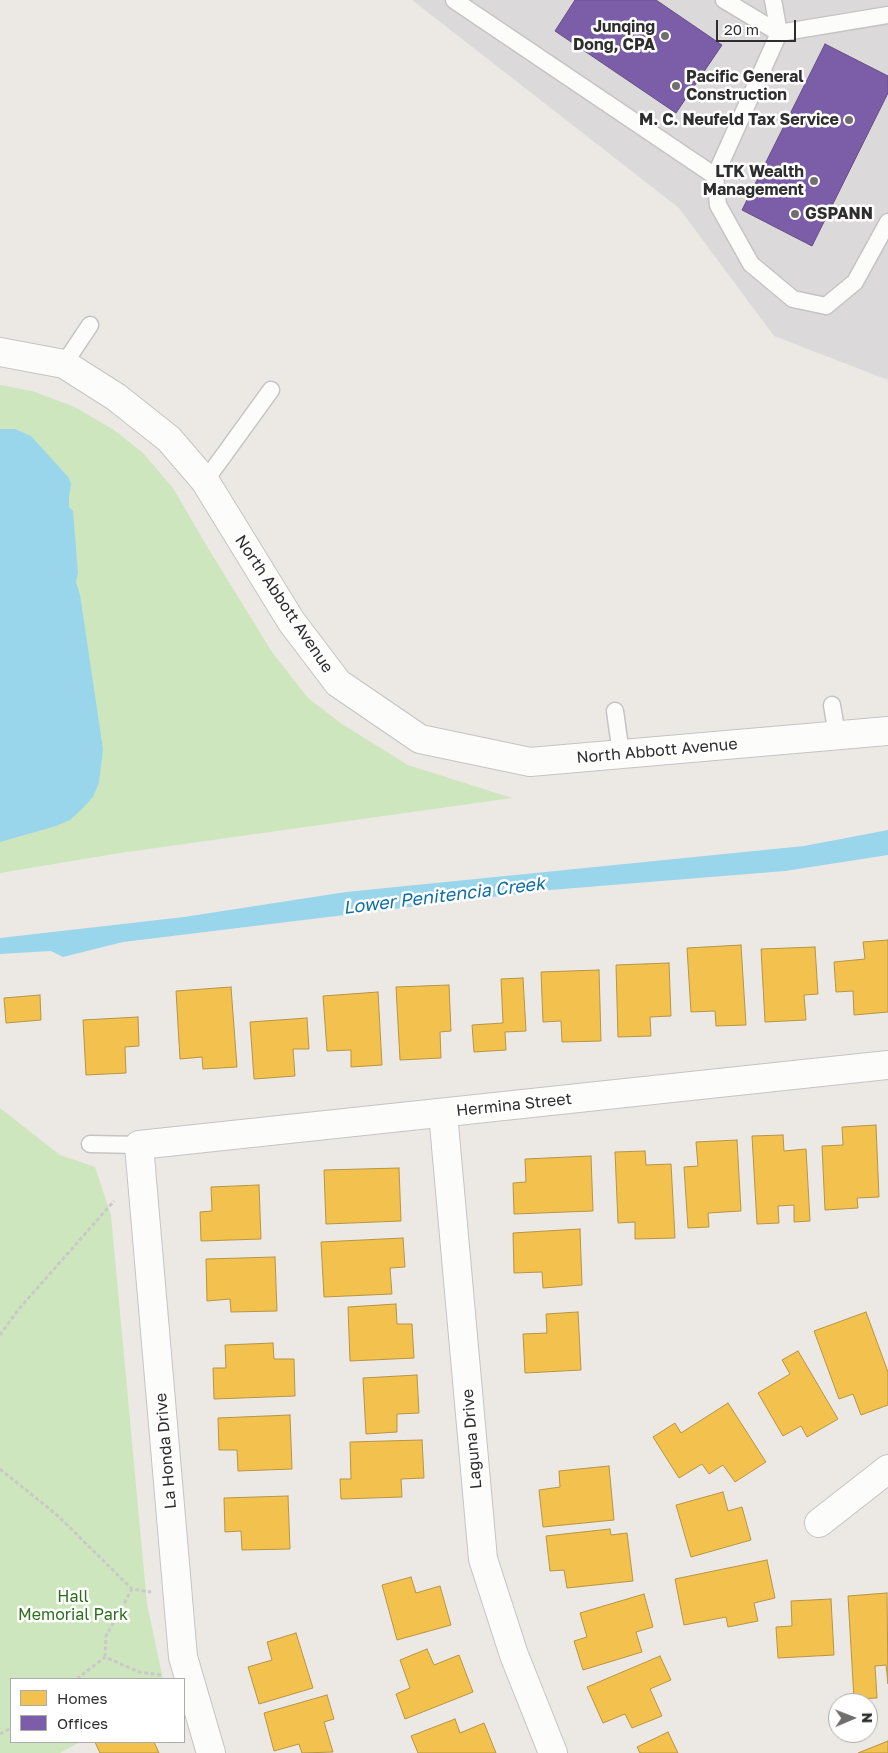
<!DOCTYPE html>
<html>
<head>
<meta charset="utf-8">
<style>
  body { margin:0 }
  #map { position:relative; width:888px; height:1753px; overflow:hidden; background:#ece8e4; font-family:"Golos Text",sans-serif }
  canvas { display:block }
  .legend { position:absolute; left:10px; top:1678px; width:175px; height:65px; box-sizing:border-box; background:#fff; border:1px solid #ababab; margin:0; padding:6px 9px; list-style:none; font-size:15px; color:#2e2e2e }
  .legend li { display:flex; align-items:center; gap:10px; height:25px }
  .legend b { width:25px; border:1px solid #ababab }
  .north { position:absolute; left:828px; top:1693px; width:50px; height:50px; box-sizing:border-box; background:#fff; border:1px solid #ababab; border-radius:50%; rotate:89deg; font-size:14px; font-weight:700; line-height:20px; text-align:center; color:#2e2e2e }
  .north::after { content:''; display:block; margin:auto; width:18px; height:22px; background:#706f6e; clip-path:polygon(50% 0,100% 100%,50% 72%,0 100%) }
  .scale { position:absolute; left:716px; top:20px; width:80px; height:22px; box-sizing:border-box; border:2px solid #2e2e2e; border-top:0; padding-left:6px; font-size:15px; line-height:18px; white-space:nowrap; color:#2e2e2e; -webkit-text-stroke:4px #fff; paint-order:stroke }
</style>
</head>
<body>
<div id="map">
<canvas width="888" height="1753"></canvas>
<ul class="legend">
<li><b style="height:14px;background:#f2c14e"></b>Homes</li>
<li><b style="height:14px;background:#7b5ea7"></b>Offices</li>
</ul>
<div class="north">N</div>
<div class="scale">20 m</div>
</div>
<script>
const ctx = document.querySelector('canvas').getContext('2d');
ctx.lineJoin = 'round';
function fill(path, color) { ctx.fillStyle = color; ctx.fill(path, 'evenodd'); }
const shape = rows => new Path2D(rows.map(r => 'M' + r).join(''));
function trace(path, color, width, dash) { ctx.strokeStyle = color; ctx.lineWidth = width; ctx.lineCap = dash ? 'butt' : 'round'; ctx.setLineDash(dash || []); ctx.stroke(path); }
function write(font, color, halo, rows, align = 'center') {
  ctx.font = font + ' "Golos Text",sans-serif'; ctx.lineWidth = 5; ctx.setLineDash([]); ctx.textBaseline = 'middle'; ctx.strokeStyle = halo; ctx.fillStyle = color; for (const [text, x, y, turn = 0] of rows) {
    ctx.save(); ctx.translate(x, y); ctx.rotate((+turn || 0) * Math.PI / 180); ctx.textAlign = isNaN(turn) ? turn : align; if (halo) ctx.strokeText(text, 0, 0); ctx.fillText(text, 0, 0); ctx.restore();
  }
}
fill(shape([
  [412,0,888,0,888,380,774,336,679,208]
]), '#dcd9db');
fill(shape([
  [0,385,32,391,75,407,114,430,143,453,173,488,208,548,272,652,308,698,342,724,408,765,512,798,120,853,0,873],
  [0,1108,60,1155,95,1167,111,1215,147,1604,163,1679,11,1679,11,1742,80,1742,60,1753,0,1753]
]), '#cee6be');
fill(shape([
  [0,429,15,429,31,436,69,478,71,484,69,498,69,507,73,511,78,573,76,582,80,595,103,749,99,783,93,797,82,809,70,820,56,826,0,842],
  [888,830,888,855,785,871,550,890,123,942,63,957,51,951,0,954,0,938,184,917,346,892,804,846]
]), '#99d6ec');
const homes = shape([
  [888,940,888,1012,854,1015,853,991,836,992,834,962,865,959,863,942,888,940],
  [741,945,746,1025,716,1026,715,1011,691,1012,687,948,741,945],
  [815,947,818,994,804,995,806,1020,765,1022,761,949,815,947],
  [669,963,671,1016,650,1017,651,1036,618,1037,616,965,669,963],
  [599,970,601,1041,562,1042,561,1021,543,1022,541,972,599,970],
  [523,978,526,1031,505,1032,506,1050,474,1052,472,1025,503,1023,501,979,523,978],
  [449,985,451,1031,440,1032,441,1058,400,1060,396,987,449,985],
  [231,987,237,1067,203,1069,202,1057,180,1059,176,991,231,987],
  [378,992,382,1065,351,1067,351,1050,327,1051,323,996,378,992],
  [40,995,41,1020,6,1023,4,998,40,995],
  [138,1017,139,1046,125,1047,126,1073,86,1075,83,1020,138,1017],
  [307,1018,309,1049,293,1049,295,1076,254,1079,250,1022,307,1018],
  [876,1125,879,1197,857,1198,858,1208,825,1210,822,1146,843,1145,842,1127,876,1125],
  [783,1135,784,1151,806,1149,810,1221,794,1222,794,1205,778,1206,779,1223,757,1224,752,1136,783,1135],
  [737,1140,741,1211,708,1213,709,1227,688,1228,684,1167,698,1166,696,1142,737,1140],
  [645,1151,646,1165,671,1164,675,1238,635,1239,635,1222,618,1223,615,1152,645,1151],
  [591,1156,593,1211,514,1214,513,1183,526,1182,525,1159,591,1156],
  [399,1168,401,1221,326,1224,324,1170,399,1168],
  [259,1185,261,1239,201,1241,200,1212,212,1211,211,1187,259,1185],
  [580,1229,582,1285,543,1288,542,1272,514,1273,513,1233,580,1229],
  [403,1238,405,1267,390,1268,392,1294,324,1297,321,1242,403,1238],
  [275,1257,277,1311,231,1312,230,1299,207,1301,206,1259,275,1257],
  [396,1304,397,1324,412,1324,414,1358,350,1361,348,1307,396,1304],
  [578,1312,581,1370,525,1373,523,1334,547,1333,546,1314,578,1312],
  [866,1312,888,1372,888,1405,861,1415,853,1394,839,1399,814,1331,866,1312],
  [273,1343,274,1359,294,1359,295,1396,214,1399,213,1368,226,1368,225,1345,273,1343],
  [798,1351,838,1419,807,1437,801,1426,783,1436,758,1393,790,1374,782,1360,798,1351],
  [417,1375,419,1413,397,1414,397,1432,366,1434,363,1378,417,1375],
  [728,1403,766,1462,735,1482,723,1465,709,1474,702,1464,679,1478,653,1437,675,1423,681,1433,728,1403],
  [290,1415,292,1469,238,1471,237,1450,219,1450,218,1418,290,1415],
  [422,1440,424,1478,401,1479,402,1497,341,1499,340,1479,351,1479,350,1442,422,1440],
  [609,1466,614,1520,543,1527,539,1490,560,1487,559,1471,609,1466],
  [723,1492,728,1511,742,1507,751,1540,691,1557,676,1505,723,1492],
  [288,1496,290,1549,242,1550,241,1531,225,1532,224,1498,288,1496],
  [610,1529,611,1535,627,1533,633,1581,567,1588,564,1570,550,1571,546,1536,610,1529],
  [767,1560,775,1598,754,1603,758,1621,728,1627,726,1617,684,1625,675,1579,767,1560],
  [411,1577,416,1593,440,1586,451,1625,397,1640,382,1585,411,1577],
  [887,1593,888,1684,886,1665,875,1666,877,1698,854,1699,848,1596,887,1593],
  [644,1594,653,1627,636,1632,642,1652,583,1670,574,1641,587,1637,580,1613,644,1594],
  [831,1599,834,1655,778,1658,776,1627,792,1626,791,1601,831,1599],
  [296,1633,313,1688,259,1704,248,1667,272,1660,267,1642,296,1633],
  [427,1649,434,1665,459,1655,473,1692,405,1719,396,1694,410,1688,400,1660,427,1649],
  [660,1656,671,1680,650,1689,662,1716,632,1728,625,1714,603,1723,587,1687,660,1656],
  [327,1695,334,1719,324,1722,333,1752,302,1753,299,1744,274,1751,264,1713,327,1695],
  [455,1719,460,1733,484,1723,496,1753,418,1753,411,1736,455,1719],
  [668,1732,678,1753,640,1753,637,1747,668,1732],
  [888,1741,888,1753,858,1753,888,1741],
  [95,1742,154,1742,159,1753,100,1753,95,1742]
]);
fill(homes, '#f2c14e');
trace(homes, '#b79544', 1);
const offices = shape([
  [575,0,656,0,722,45,676,113,555,31,575,0],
  [825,44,888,76,888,93,812,246,742,210,825,44]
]);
fill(offices, '#7b5ea7');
trace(offices, '#645083', 1);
const service = shape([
  [454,0,715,176,779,33,773,0],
  [724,0,779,33,888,15],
  [715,176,718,205,751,264,793,299,826,306,855,282,888,222],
  [64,364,90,325],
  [205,481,271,390],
  [832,705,837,735],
  [615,711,621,754],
  [90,1144,139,1145]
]);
const minor = shape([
  [0,352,64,364,116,397,169,439,205,481,291,621,338,683,420,739,530,762,888,731],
  [443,1113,483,1559,514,1655,553,1753],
  [819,1523,888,1469],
  [211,1753,183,1657,139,1145,888,1065]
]);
trace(service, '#c5c4c5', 19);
trace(minor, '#c5c4c5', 30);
trace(shape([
  [0,1335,18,1310,114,1201],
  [0,1469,57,1515,132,1589],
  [105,1657,106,1636,132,1589,151,1592],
  [77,1679,105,1657,139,1672,161,1675],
  [0,1734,11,1728]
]), '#c9c9c8', 3, [4, 2.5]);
trace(service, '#fcfcfb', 16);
trace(minor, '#fcfcfb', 28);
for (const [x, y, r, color] of [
  [665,36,5,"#706f6e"],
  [676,86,5,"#706f6e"],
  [849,120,5,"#706f6e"],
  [814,181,5,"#706f6e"],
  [795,214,5,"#706f6e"]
]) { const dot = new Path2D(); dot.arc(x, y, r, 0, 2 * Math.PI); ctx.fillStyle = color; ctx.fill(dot); trace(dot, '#fff', 2); }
write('bold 16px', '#2e2e2e', '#fff', [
  ["Junqing",655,27],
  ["Dong, CPA",655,45],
  ["Pacific General",686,77,"left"],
  ["Construction",686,95,"left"],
  ["M. C. Neufeld Tax Service",839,120],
  ["LTK Wealth",804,172],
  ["Management",804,190],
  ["GSPANN",805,214,"left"]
], 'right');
write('16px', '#2e2e2e', '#fff', [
  ["North Abbott Avenue",284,604,56],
  ["North Abbott Avenue",657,751,-5],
  ["Hermina Street",514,1105,-6],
  ["Laguna Drive",472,1439,-95],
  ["La Honda Drive",166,1451,-95]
]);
write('16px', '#2c6e1b', '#fff', [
  ["Hall",73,1597],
  ["Memorial Park",73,1615]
]);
write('italic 18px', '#0d6fa3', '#fff', [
  ["Lower Penitencia Creek",444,896,-7]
]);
</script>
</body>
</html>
